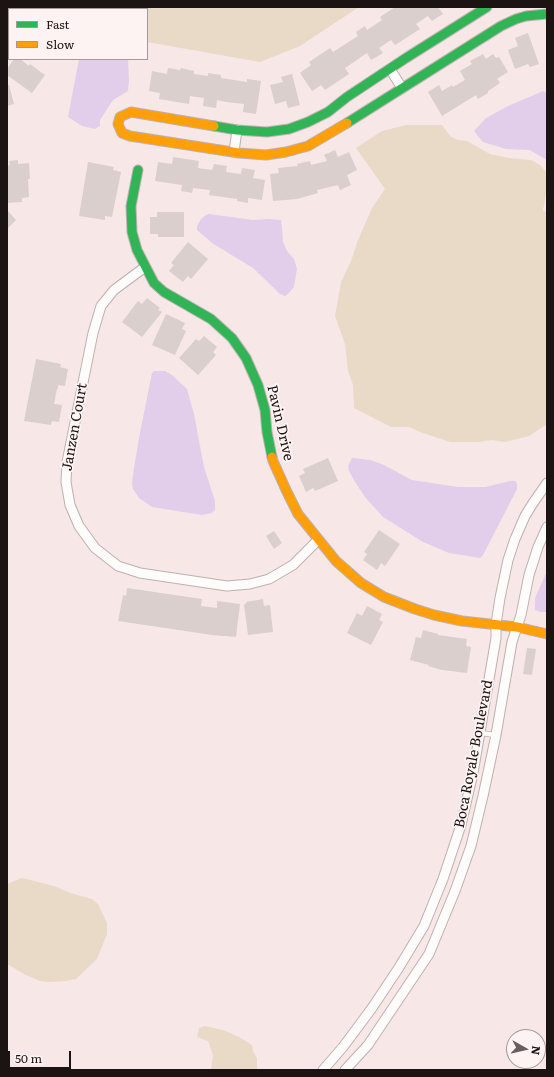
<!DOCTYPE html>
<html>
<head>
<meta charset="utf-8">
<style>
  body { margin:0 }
  #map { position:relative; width:554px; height:1077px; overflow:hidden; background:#f7e7e7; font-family:Literata,serif }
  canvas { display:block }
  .frame { position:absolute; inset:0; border:8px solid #1c1313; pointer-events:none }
  .legend { position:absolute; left:8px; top:8px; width:140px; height:52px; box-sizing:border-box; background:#fef3f3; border:1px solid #a49999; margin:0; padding:5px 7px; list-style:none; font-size:12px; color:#1c1313 }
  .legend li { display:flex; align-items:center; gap:8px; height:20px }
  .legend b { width:20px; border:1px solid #a49999 }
  .north { position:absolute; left:506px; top:1029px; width:40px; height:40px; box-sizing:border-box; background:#fef3f3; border:1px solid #a49999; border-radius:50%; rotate:98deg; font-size:11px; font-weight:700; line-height:16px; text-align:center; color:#1c1313 }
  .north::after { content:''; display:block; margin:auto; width:14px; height:18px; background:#695d5d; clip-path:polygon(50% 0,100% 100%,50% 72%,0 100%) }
  .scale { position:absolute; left:8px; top:1051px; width:63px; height:18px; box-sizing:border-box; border:2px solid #1c1313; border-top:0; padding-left:5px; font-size:12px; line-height:14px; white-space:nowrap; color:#1c1313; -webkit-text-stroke:3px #fef3f3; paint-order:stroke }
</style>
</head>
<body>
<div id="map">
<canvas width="554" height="1077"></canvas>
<div class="frame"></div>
<ul class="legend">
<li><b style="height:5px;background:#30b455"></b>Fast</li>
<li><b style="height:5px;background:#ff9f0a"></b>Slow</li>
</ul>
<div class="north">N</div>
<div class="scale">50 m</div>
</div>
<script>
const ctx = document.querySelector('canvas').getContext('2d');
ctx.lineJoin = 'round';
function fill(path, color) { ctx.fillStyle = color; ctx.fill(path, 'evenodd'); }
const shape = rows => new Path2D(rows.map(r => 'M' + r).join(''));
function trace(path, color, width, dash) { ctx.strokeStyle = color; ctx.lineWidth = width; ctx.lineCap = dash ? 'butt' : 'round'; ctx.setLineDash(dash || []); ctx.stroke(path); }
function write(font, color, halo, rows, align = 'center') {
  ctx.font = font + ' Literata,serif'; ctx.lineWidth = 3.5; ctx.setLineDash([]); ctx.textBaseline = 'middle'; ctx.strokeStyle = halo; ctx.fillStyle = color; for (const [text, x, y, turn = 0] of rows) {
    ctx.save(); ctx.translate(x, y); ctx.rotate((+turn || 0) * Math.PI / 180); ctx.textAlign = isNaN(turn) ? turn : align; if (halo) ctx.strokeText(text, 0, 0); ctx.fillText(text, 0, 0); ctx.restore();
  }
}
fill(shape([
  [82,7,359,7,300,46,260,62,147,42,147,9,85,9],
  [406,125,442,125,450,136,458,140,467,141,490,154,509,158,531,160,540,165,547,173,547,189,543,210,547,213,547,424,529,436,505,442,492,440,478,442,450,442,420,432,409,427,391,427,354,408,353,385,348,371,345,344,335,316,341,282,351,261,358,240,372,208,385,189,356,148,382,131],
  [22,878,31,880,54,886,70,893,92,899,98,904,107,923,107,934,97,959,76,979,67,981,49,982,40,981,24,974,7,964,7,884],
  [205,1026,223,1030,239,1037,252,1045,253,1051,257,1058,257,1070,211,1070,213,1055,208,1041,197,1037,199,1028]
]), '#e9dac8');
fill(shape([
  [79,59,128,59,129,81,128,91,113,100,100,120,100,126,95,129,82,126,68,117],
  [543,91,547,93,547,160,530,150,506,149,483,142,474,131,486,118,508,106],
  [209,214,253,220,268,219,281,220,282,228,283,242,287,251,294,259,297,269,294,287,288,294,285,296,280,294,253,268,212,243,197,230,197,226,201,219,206,215],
  [154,371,165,371,172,375,187,389,194,414,204,467,215,501,215,510,212,513,202,515,152,507,139,498,133,489,132,483,134,468,140,433,152,373],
  [352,458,370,460,382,464,412,480,458,487,485,487,510,481,515,481,517,484,517,489,483,555,480,558,449,553,423,542,383,517,365,497,355,482,349,471,348,466],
  [547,571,547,612,541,612,535,610,535,598]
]), '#e2ceea');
fill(shape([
  [395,7,438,7,443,14,432,21,428,16,416,24,420,29,395,45,391,40,379,48,383,53,371,60,367,53,345,68,349,74,325,90,321,85,312,91,300,73,311,65,309,62,330,48,333,52,344,45,358,36,356,32,365,26,367,30,382,20,380,17],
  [528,33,539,64,530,67,528,64,515,69,508,50,518,46,515,38],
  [483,54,486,59,493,54,496,58,499,57,508,72,497,79,500,83,488,91,488,93,478,99,476,95,442,116,428,92,439,85,442,91,452,85,453,87,465,80,460,71,472,64,470,61],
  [14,59,20,59,29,66,30,64,45,75,32,93,7,75,7,69],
  [168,68,180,70,181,68,194,71,194,74,208,76,208,73,221,75,221,78,247,82,247,79,261,81,256,114,243,112,244,104,226,102,217,100,216,108,203,106,204,98,190,96,189,104,159,99,160,93,149,91,152,71,167,74],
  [292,74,300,105,288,108,286,101,275,104,270,85,283,82,281,77],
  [7,85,9,85,14,104,7,106],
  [335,150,338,157,349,152,357,170,347,175,351,185,340,190,338,185,317,190,318,193,297,199,273,201,270,174,279,173,278,168,298,166,297,164,310,161,311,165,327,161,324,155],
  [173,157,199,161,198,168,212,170,214,164,227,166,226,172,241,174,242,168,255,170,253,178,265,180,262,200,248,198,248,203,237,201,237,199,209,195,210,190,193,188,192,193,181,191,182,185,155,181,158,162,172,164],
  [18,160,18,164,29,163,30,179,28,179,29,197,22,198,22,202,7,203,7,184,8,184,7,166,10,165,9,161],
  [88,162,114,167,113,170,121,172,112,217,105,216,105,220,79,216],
  [7,210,16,220,7,229],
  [157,212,184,212,184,237,158,237,158,234,150,234,150,217,157,217],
  [188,242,208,259,191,279,188,276,183,282,169,271,174,265,171,263],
  [147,298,160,308,158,310,162,312,142,337,122,322,138,301,142,304],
  [166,314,185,323,182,329,186,331,175,355,152,345],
  [204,336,217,347,213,352,216,355,198,375,179,358,196,339,199,341],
  [36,359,61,364,60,367,68,369,65,386,58,385,58,389,57,389,54,404,62,405,59,422,52,421,51,425,24,421],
  [328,458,338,481,315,491,313,488,306,492,299,476,305,473,303,469],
  [379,530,400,544,385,566,381,563,377,570,363,560,367,554,364,552],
  [274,531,282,543,274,549,266,536],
  [127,588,202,599,201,606,217,608,217,601,240,604,236,637,212,635,118,621,123,595,126,596],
  [263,599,264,606,270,605,273,632,248,635,244,604,246,604,246,602],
  [367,606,382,614,379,620,383,622,371,645,347,633,357,613,362,616],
  [423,630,438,634,438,635,467,639,466,646,471,647,467,673,442,670,428,666,429,665,410,660,416,637,421,638],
  [527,648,536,649,532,675,523,674]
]), '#dacfcc');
const lane = shape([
  [480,733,496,735]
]);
const street = shape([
  [390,69,402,88],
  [234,152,237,130],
  [145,267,114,290,101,306,93,333,67,462,66,482,70,505,79,526,95,548,118,566,140,573,227,586,250,584,269,579,293,565,318,540],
  [323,1070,343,1047,372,1008,398,969,424,926,443,879,461,825,473,773,496,638,496,624,500,598,508,560,515,539,525,516,533,503,547,483],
  [345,1070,368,1045,429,954,455,891,471,846,483,796,496,735,512,642,521,615,529,575,538,547,547,527]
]);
const fast = shape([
  [347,123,501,26,516,19,526,16,547,14],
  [214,126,237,130,267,132,289,129,308,122,328,112,347,97,406,58,487,7],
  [138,170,131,206,132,232,137,250,154,283,164,292,211,319,232,338,246,358,258,385,265,410,267,432,272,457]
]);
const slow = shape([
  [214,126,131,112,120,117,118,124,122,133,130,136,239,153,266,155,286,152,308,146,347,123],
  [272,457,273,461,287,492,298,514,336,561,361,583,384,597,415,609,434,615,462,621,517,627,547,634]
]);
trace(lane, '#bdb1b1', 6);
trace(street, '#bdb1b1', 11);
trace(fast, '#bdb1b1', 11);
trace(slow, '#bdb1b1', 11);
trace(lane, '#fefbfb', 4.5);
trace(street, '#fefbfb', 9);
trace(fast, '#30b455', 9);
trace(slow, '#ff9f0a', 9);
write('14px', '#1c1313', '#fef3f3', [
  ["Pavin Drive",280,423,77],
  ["Janzen Court",75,427,-80],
  ["Boca Royale Boulevard",474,754,-79]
]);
</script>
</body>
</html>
